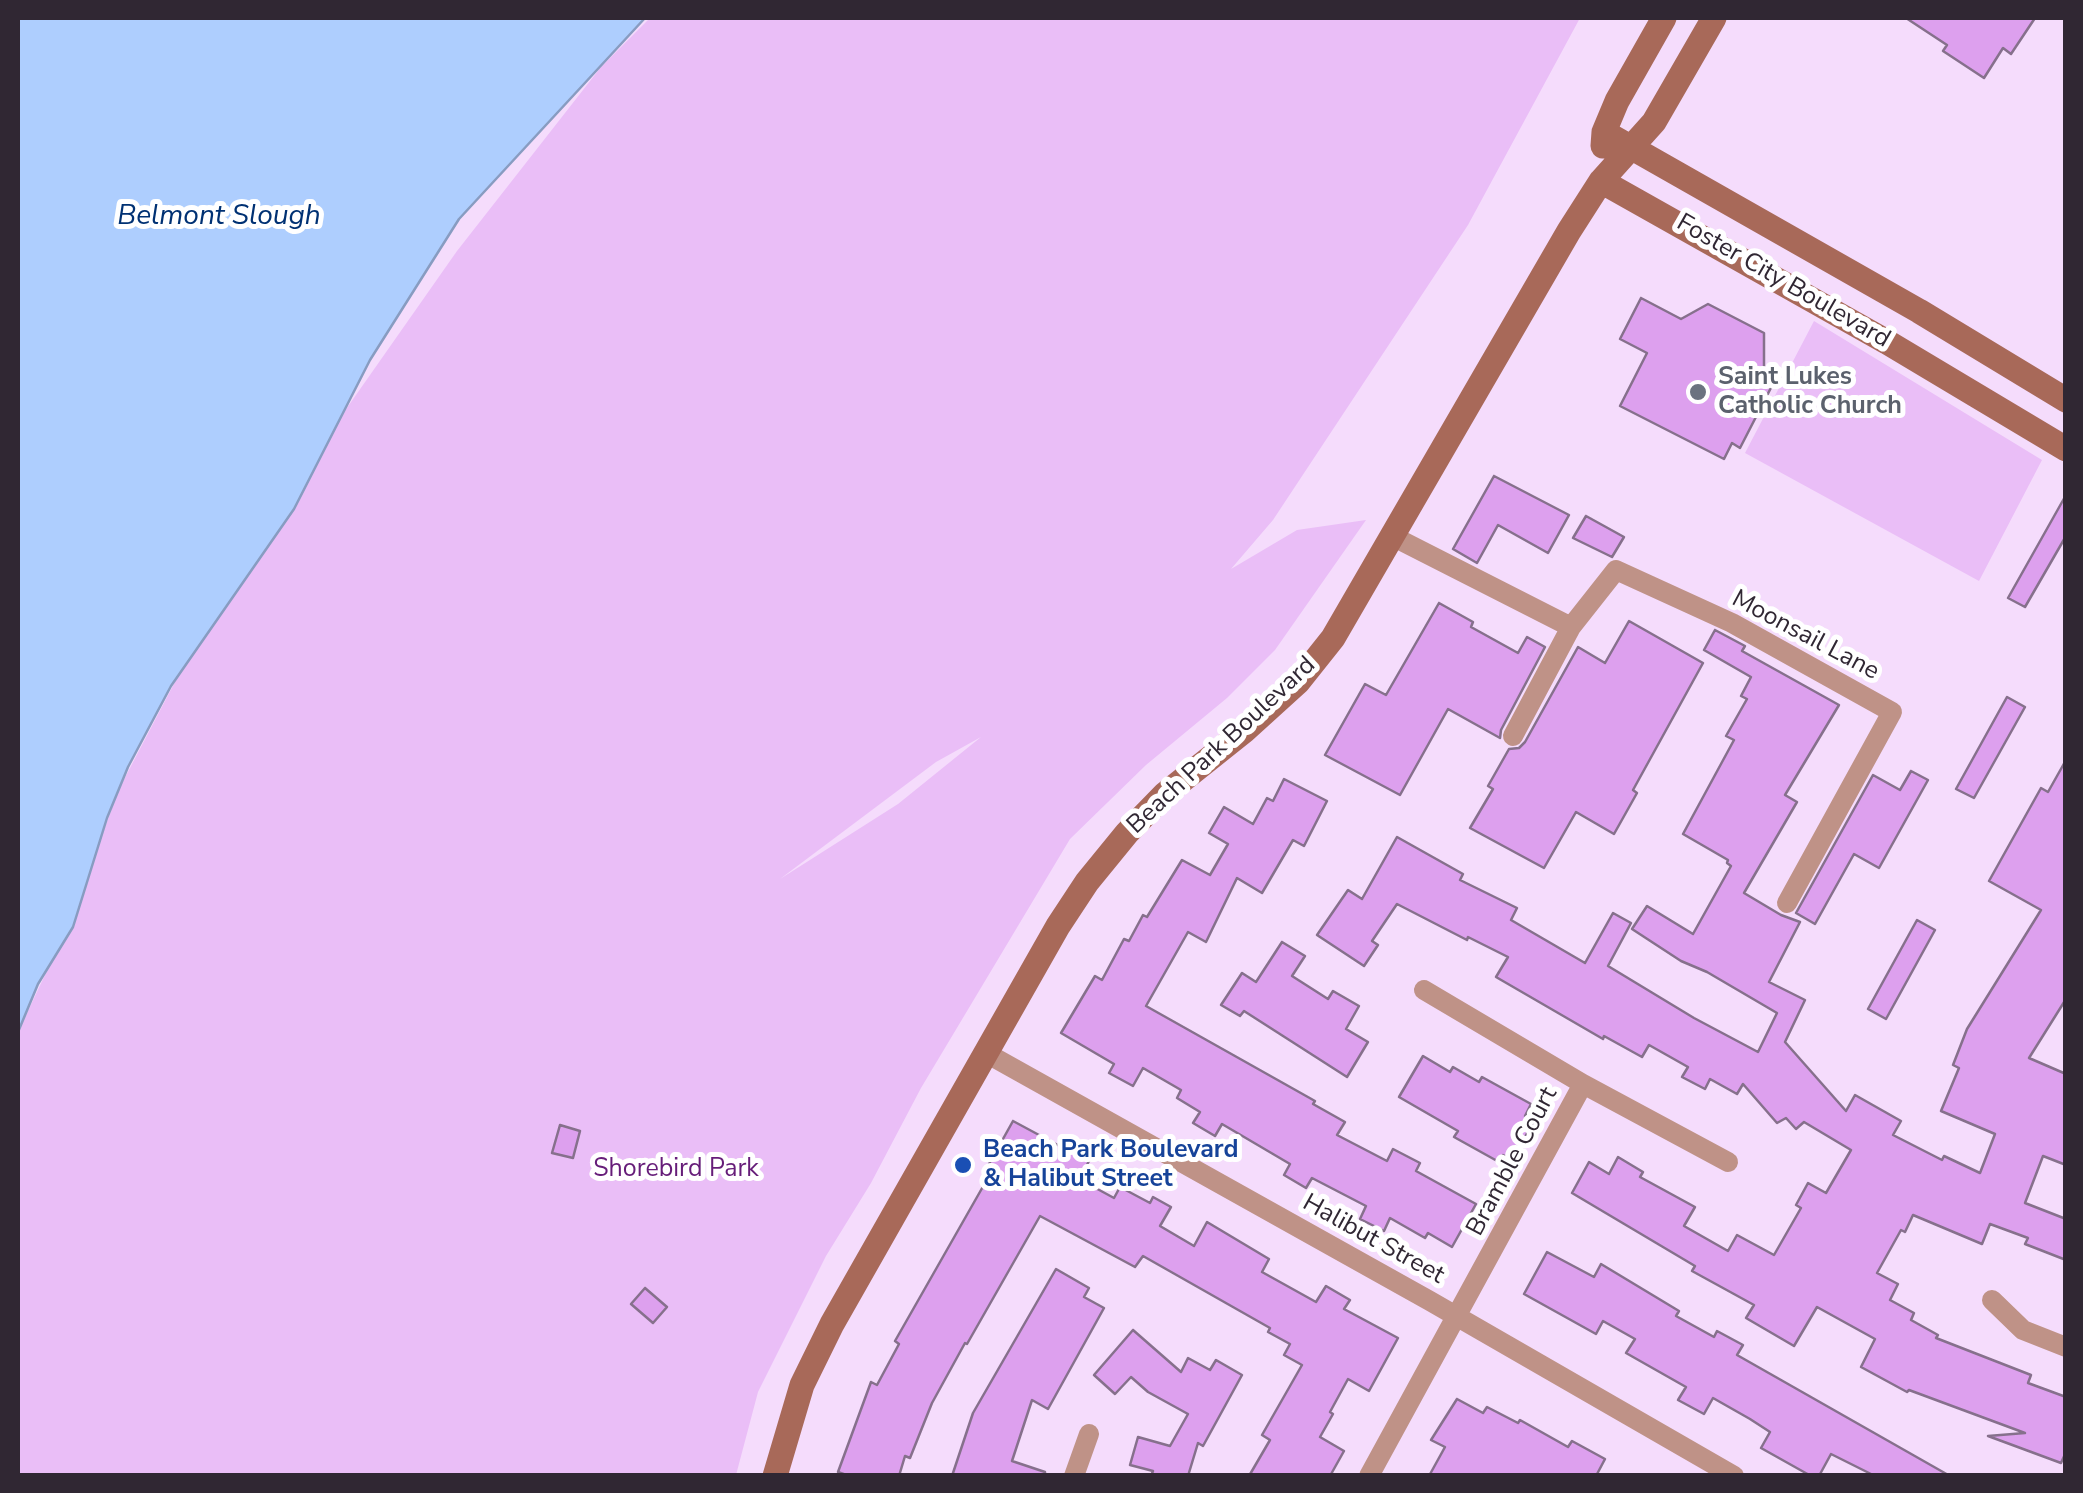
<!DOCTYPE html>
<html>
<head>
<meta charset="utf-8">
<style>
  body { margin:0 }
  #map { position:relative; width:2083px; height:1493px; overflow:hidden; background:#f5dcfc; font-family:"Nunito Sans",sans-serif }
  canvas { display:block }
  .frame { position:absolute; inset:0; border:20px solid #302733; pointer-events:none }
</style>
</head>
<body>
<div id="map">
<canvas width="2083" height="1493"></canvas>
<div class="frame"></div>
</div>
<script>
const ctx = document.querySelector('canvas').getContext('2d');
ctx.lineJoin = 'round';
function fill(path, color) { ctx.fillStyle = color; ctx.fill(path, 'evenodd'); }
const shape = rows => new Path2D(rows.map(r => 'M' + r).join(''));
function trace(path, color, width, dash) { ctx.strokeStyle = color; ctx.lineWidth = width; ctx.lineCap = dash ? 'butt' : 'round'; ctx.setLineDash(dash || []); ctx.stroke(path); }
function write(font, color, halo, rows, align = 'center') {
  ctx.font = font + ' "Nunito Sans",sans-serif'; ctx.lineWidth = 10; ctx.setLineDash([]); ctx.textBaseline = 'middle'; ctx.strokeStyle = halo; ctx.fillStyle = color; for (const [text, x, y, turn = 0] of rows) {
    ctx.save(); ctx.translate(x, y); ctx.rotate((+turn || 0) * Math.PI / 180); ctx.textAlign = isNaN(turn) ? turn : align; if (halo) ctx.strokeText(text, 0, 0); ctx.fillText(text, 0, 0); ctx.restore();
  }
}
fill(shape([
  [650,18,1580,18,1468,225,1273,520,1231,569,1297,530,1366,520,1275,650,1227,698,1146,765,1070,839,921,1088,871,1183,826,1256,758,1392,736,1475,18,1475,18,1032,70,922,119,789,188,657,283,499,457,251,601,67],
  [981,737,898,804,780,879,936,762],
  [1814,321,2042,460,1979,581,1745,453]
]), '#eabef7');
const water = shape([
  [18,18,645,18,459,219,370,360,294,509,171,686,128,767,107,818,73,927,38,984,18,1032,18,18]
]);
fill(water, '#aecefe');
trace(water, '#889cc1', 2.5);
const building = shape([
  [1906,18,2035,18,2011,54,2003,48,1984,78,1943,51,1947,45,1906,18],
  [1641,298,1681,319,1708,304,1764,333,1764,372,1776,378,1740,448,1732,443,1724,459,1620,406,1647,353,1620,339,1641,298],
  [1494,476,1569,515,1548,553,1498,525,1477,563,1453,549,1494,476],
  [2066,495,2066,536,2025,607,2008,598,2066,495],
  [1586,516,1624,537,1612,557,1573,538,1586,516],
  [1439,603,1473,622,1471,627,1518,653,1527,637,1545,647,1501,730,1500,738,1448,709,1400,795,1325,755,1365,684,1386,695,1439,603],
  [1629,621,1703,663,1633,790,1637,793,1614,834,1576,812,1544,868,1470,828,1493,789,1488,786,1509,749,1519,748,1525,742,1578,647,1605,663,1629,621],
  [1715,630,1745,646,1742,651,1839,705,1785,795,1797,802,1744,893,1781,915,1800,922,1769,982,1805,1000,1785,1042,1846,1111,1855,1095,1901,1121,1893,1135,1942,1160,1944,1156,1980,1173,1995,1134,1941,1111,1959,1068,1953,1065,1967,1029,2041,910,1989,881,2041,788,2048,792,2066,760,2066,999,2029,1058,2066,1074,2066,1165,2043,1156,2025,1203,2066,1219,2066,1260,2025,1244,2028,1238,1990,1224,1982,1244,1913,1215,1905,1232,1901,1230,1877,1273,1898,1284,1890,1300,1914,1313,1911,1320,1938,1335,1936,1338,2031,1375,2028,1383,2066,1397,2066,1452,2061,1463,1988,1436,2025,1433,1909,1390,1907,1392,1861,1367,1875,1339,1817,1307,1794,1346,1746,1318,1754,1305,1692,1271,1695,1266,1572,1193,1589,1162,1609,1174,1618,1157,1643,1172,1640,1177,1695,1207,1684,1226,1728,1251,1737,1235,1774,1255,1801,1208,1796,1205,1808,1183,1826,1193,1851,1150,1804,1122,1796,1129,1786,1118,1777,1123,1743,1084,1737,1094,1710,1079,1705,1089,1682,1077,1688,1067,1649,1045,1642,1057,1604,1036,1603,1039,1496,977,1508,957,1468,937,1467,940,1397,904,1372,941,1378,945,1364,966,1317,935,1348,890,1362,899,1397,837,1463,874,1460,880,1517,908,1511,920,1585,963,1613,913,1631,923,1608,966,1694,1018,1758,1052,1777,1013,1707,972,1681,961,1632,929,1647,906,1693,934,1731,866,1727,863,1728,860,1683,834,1734,740,1726,736,1747,699,1741,696,1751,677,1704,650,1715,630],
  [2007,697,2025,707,1974,798,1956,789,2007,697],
  [1911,771,1928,780,1879,868,1854,854,1815,924,1796,913,1873,775,1900,790,1911,771],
  [1284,779,1327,801,1304,846,1293,840,1262,893,1237,878,1206,942,1188,932,1146,1006,1315,1101,1313,1104,1345,1122,1337,1135,1387,1161,1393,1149,1420,1163,1416,1171,1476,1204,1452,1247,1428,1233,1425,1238,1390,1218,1384,1231,1360,1219,1366,1206,1312,1178,1306,1188,1284,1175,1290,1164,1222,1124,1215,1136,1193,1123,1200,1112,1177,1098,1181,1090,1143,1068,1133,1086,1109,1073,1114,1064,1061,1033,1095,976,1102,980,1124,939,1129,941,1143,915,1147,917,1182,860,1210,875,1228,844,1209,833,1224,807,1253,824,1267,798,1273,801,1284,779],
  [1917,920,1935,930,1886,1019,1868,1009,1917,920],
  [1282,942,1305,956,1292,976,1328,999,1333,991,1359,1006,1346,1029,1368,1042,1347,1077,1244,1011,1240,1016,1221,1005,1242,973,1256,982,1282,942],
  [1423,1056,1450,1072,1453,1067,1479,1082,1482,1077,1531,1104,1525,1116,1534,1121,1512,1160,1503,1155,1499,1162,1454,1137,1458,1131,1399,1097,1423,1056],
  [1013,1121,1067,1150,1071,1142,1093,1154,1079,1179,1114,1198,1120,1187,1150,1203,1153,1197,1171,1207,1160,1226,1194,1246,1207,1222,1269,1259,1262,1272,1316,1302,1326,1286,1350,1300,1344,1309,1398,1338,1369,1391,1348,1379,1330,1412,1333,1414,1320,1437,1344,1451,1330,1476,1249,1476,1270,1440,1262,1435,1302,1365,1284,1355,1290,1344,1268,1332,1270,1328,1143,1256,1135,1267,1040,1216,967,1344,965,1343,932,1403,910,1458,905,1456,899,1476,849,1476,838,1472,871,1382,877,1385,899,1344,895,1341,989,1176,984,1173,1013,1121],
  [560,1125,580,1131,573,1158,552,1153,560,1125],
  [1547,1252,1594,1277,1601,1264,1679,1311,1676,1316,1714,1337,1717,1331,1743,1345,1737,1355,1950,1476,1875,1476,1831,1454,1819,1476,1811,1476,1761,1448,1770,1432,1750,1419,1713,1398,1704,1414,1678,1400,1686,1387,1626,1353,1635,1339,1603,1321,1596,1334,1524,1294,1547,1252],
  [1056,1269,1089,1288,1084,1297,1104,1308,1048,1409,1032,1400,1012,1461,1045,1472,1045,1476,952,1476,973,1413,1056,1269],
  [645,1288,667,1307,653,1323,631,1304,645,1288],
  [1133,1330,1181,1372,1188,1358,1210,1370,1216,1360,1242,1375,1203,1446,1198,1443,1188,1476,1151,1476,1153,1471,1130,1465,1138,1437,1170,1446,1188,1414,1148,1392,1131,1377,1115,1394,1094,1375,1133,1330],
  [1457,1399,1483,1413,1487,1407,1518,1423,1520,1420,1568,1447,1572,1441,1605,1459,1596,1476,1429,1476,1445,1447,1431,1440,1457,1399]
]);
fill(building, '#dda0ee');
trace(building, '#86708c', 2.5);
trace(shape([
  [1394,537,1571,627],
  [1513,736,1571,627,1616,570,1732,623,1892,712,1787,903],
  [1424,990,1583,1084,1728,1162],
  [986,1053,1430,1301,1734,1476],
  [1992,1300,2023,1330,2066,1347],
  [1074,1476,1089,1434],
  [1369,1476,1583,1084]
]), '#bf9287', 20);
trace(shape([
  [1604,132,1919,311,2066,400],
  [1603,146,1604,132,1617,101,1664,18],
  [1601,181,1887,342,2066,449],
  [775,1476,802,1385,832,1324,1058,926,1087,882,1127,833,1165,794,1244,731,1298,682,1333,638,1569,231,1601,181,1654,122,1714,18]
]), '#a86959', 25);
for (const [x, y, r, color] of [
  [1698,392,10,"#6b7280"],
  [963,1165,10,"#1a4fb4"]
]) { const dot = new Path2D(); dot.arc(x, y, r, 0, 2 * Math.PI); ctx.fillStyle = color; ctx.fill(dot); trace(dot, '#fff', 4); }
write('25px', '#302733', '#fff', [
  ["Foster City Boulevard",1783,282,30],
  ["Moonsail Lane",1805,636,28],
  ["Beach Park Boulevard",1222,746,-43],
  ["Bramble Court",1513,1162,-62],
  ["Halibut Street",1373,1240,29]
]);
write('bold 25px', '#5b616d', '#fff', [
  ["Saint Lukes",1718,378],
  ["Catholic Church",1718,407]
], 'left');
write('bold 25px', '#164399', '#fff', [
  ["Beach Park Boulevard",983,1151],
  ["& Halibut Street",983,1180]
], 'left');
write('25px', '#661d79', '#fff', [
  ["Shorebird Park",676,1170]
]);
write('italic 28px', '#003173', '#fff', [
  ["Belmont Slough",219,217]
]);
</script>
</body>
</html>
